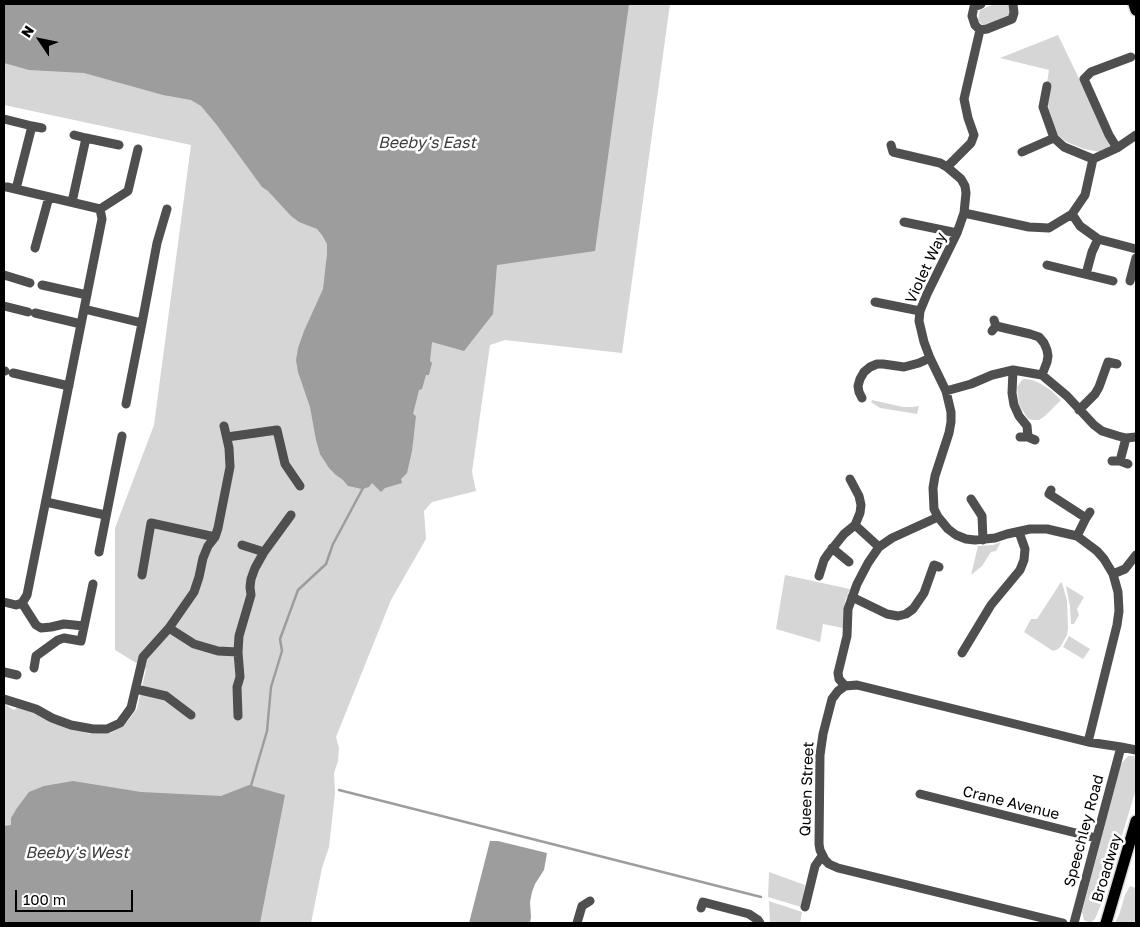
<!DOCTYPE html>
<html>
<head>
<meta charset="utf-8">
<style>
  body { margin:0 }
  #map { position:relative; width:1140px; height:927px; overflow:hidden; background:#fff; font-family:"Golos Text",sans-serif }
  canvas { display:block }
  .frame { position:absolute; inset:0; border:5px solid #000; pointer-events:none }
  .north { position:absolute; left:15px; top:15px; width:50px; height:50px; -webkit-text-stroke:4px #fff; paint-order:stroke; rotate:304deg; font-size:14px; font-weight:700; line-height:20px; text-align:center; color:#000 }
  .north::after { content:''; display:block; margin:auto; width:18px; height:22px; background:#000; clip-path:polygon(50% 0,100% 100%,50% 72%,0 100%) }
  .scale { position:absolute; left:15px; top:890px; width:118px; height:22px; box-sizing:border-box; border:2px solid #000; border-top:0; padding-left:6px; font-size:15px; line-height:18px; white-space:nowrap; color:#000; -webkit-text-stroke:4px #fff; paint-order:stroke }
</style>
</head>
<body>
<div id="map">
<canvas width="1140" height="927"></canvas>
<div class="frame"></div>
<div class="north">N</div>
<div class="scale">100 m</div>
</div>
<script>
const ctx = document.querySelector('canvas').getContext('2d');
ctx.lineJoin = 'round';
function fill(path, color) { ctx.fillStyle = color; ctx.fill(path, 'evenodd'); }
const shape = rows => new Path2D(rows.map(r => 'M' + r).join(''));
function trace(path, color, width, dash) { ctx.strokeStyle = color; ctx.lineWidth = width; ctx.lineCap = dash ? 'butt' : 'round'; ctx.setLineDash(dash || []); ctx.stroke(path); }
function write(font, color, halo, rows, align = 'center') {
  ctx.font = font + ' "Golos Text",sans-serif'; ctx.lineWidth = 5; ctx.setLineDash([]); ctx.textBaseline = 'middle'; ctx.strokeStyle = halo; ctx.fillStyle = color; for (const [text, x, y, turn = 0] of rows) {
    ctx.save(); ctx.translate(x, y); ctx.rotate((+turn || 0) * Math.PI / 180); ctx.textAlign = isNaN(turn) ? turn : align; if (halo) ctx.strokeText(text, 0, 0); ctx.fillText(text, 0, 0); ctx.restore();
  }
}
fill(shape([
  [4,4,670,4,622,353,505,340,490,345,472,472,476,491,432,502,424,511,426,539,391,600,336,737,339,748,338,761,334,773,335,793,329,847,322,868,311,923,4,923,4,702,6,705,14,710,19,706,39,713,53,722,90,734,111,733,127,722,137,709,146,669,115,650,115,528,154,425,191,145,4,105],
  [994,4,1008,4,1010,10,1009,15,990,24,983,25,978,21,979,14,980,10],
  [1058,35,1112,147,1100,152,1084,149,1067,142,1057,135,1047,103,1052,85,1047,83,1049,70,1000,58],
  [1025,379,1032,380,1041,384,1052,391,1061,400,1045,416,1039,420,1033,420,1028,419,1019,405,1017,387,1022,380],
  [872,400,903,407,912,407,919,406,917,414,880,408,871,402],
  [1001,542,996,551,991,552,982,566,971,575,978,546,993,545],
  [785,575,850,589,845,601,843,628,823,624,820,642,776,629],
  [1061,582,1062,583,1067,600,1068,628,1067,635,1061,646,1058,649,1053,651,1024,632,1031,619,1037,619],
  [1066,586,1084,597,1077,609,1079,615,1074,624,1071,624,1070,607],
  [1069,636,1090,649,1083,659,1063,647],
  [1128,756,1136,756,1136,789,1102,902,1095,919,1090,923,1084,920,1082,912,1121,764],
  [769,872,805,885,801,907,768,897],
  [1130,886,1136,888,1136,917,1134,923,1115,923,1119,915,1125,895],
  [769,901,802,912,800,923,770,923]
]), '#d6d6d6');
fill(shape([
  [4,4,629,4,595,251,497,265,493,314,464,351,432,342,430,361,432,363,429,375,426,375,422,389,419,390,413,414,416,416,412,451,407,473,401,479,402,483,385,488,381,492,372,483,369,487,362,489,348,486,343,480,336,475,329,468,320,454,316,440,310,407,298,372,296,360,298,348,304,331,323,289,327,254,327,244,322,235,317,229,299,222,291,216,268,191,262,187,216,124,201,106,191,100,163,95,84,73,29,70,4,63],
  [73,781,141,792,221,796,249,785,285,795,260,923,4,923,4,826,11,825,11,818,17,808,29,792,44,786],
  [490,841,498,841,547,853,544,870,535,884,532,892,530,902,531,917,530,923,469,923]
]), '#9d9d9d');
trace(shape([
  [250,789,267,731,271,687,282,651,280,639,298,590,326,564,333,544,363,488],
  [339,790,761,897]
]), '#9d9d9d', 2.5);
const major = shape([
  [1134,4,1136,10],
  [1106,923,1136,821]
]);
trace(major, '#dbdbdb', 14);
trace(shape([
  [981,4,974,7,972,16,975,25,980,30,987,29,1012,19,1014,13,1013,4],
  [1047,86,1043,107,1054,138,1064,147,1093,159],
  [4,119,32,126,16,189],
  [32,126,42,128],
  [74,135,86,138],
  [891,145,893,152,940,163,947,167,961,179,965,186,966,193,964,213,957,233,927,294,920,311,919,321,924,342,930,358,946,391,951,412,951,422,949,433,935,476,933,488,934,509,938,517,948,529,956,535,966,539,975,540,995,538,1007,534,1030,529,1047,529,1077,536,1097,551,1104,559,1113,574,1118,592,1119,611,1117,625,1088,742],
  [1117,148,1109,135,1084,79,1091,72,1131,57],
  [1022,152,1054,138],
  [947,167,971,143,974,135,968,118,964,99,980,30],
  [4,187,7,187,100,209,102,219,27,595,22,603],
  [72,202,86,138,119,145],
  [100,209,128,191,138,149],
  [964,213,1029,227,1049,228,1072,214,1085,195,1093,159,1117,148,1136,135],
  [1072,214,1080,226,1098,239,1136,249],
  [904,222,957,233],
  [35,248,49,197],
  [1047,265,1113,281],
  [1086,274,1092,252,1098,239],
  [4,275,30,283],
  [1130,281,1136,258],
  [42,285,87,295],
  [875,302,920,311],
  [4,306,28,312],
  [84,309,142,323,126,404],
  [35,313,81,324],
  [142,323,157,243,167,209],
  [996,326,1030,334,1039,337,1044,343,1047,350,1048,356,1047,362,1042,375],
  [992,331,996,326,994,320],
  [1013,370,1012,393,1014,405,1019,416,1027,426,1028,437],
  [4,371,5,371],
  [13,373,69,386],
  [946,391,971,384,992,375,1013,370,1042,375,1067,396,1094,425,1102,431,1118,436,1126,438,1136,437],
  [862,398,859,392,858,386,860,379,864,372,870,367,877,364,883,364,904,367,919,363,930,358],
  [1079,410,1095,394,1099,387,1108,362,1117,364],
  [227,437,277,430,285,464,300,486],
  [1020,437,1028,437,1035,440],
  [1112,461,1120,461,1128,464],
  [1120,461,1126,438],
  [850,479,859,496,861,505,860,513,855,525,879,547],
  [1051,490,1049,494,1086,518],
  [971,499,982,516,983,540],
  [46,502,105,515],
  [1077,536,1086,518,1090,512],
  [242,545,264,552,291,515],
  [832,548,849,562],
  [99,552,122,436],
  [1113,574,1125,569,1136,555],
  [142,575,151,523,215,537],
  [819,576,824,560,828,554,844,534,855,525],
  [852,597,887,614,898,616,906,614,913,609,924,593,934,565,939,567],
  [4,602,16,605,22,603],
  [22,603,36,625,41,628,51,627,64,624,84,626],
  [169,628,194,644,218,651,238,652,240,677,237,687,238,716],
  [238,652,239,636,251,595,250,587,251,579,255,568,264,552],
  [962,653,991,605,1020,570,1024,560,1025,549,1019,532],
  [34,668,36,656,58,640,64,638,81,641,93,584],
  [4,672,17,675],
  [845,686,839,679,838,673,847,636,848,609,857,584,868,563,879,547,892,538,938,517],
  [136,689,166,696,191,715],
  [4,699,36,709,52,718,71,725,93,729,107,729,120,723,131,708,143,657,169,628,194,592,199,577,203,558,208,546,215,537,218,528,230,467,229,448,224,426],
  [920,794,1096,838],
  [805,907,815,866,822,856],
  [701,908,703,902,749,914,758,920,760,923],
  [577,923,582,906,590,901],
  [1063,923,838,868,829,864,825,860,820,850,819,844,820,755,823,734,832,699,838,691,845,686,857,685,1088,742,1121,747,1136,750],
  [1074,923,1121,747]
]), '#4f4f4f', 9);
trace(major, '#000', 11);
write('15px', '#000', '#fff', [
  ["Violet Way",926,268,-65],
  ["Queen Street",807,789,-88],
  ["Crane Avenue",1011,803,14],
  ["Speechley Road",1084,831,-75],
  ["Broadway",1107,868,-73]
]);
write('italic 16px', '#3e3e3e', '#fff', [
  ["Beeby's East",427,143],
  ["Beeby's West",77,853]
]);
</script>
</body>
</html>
